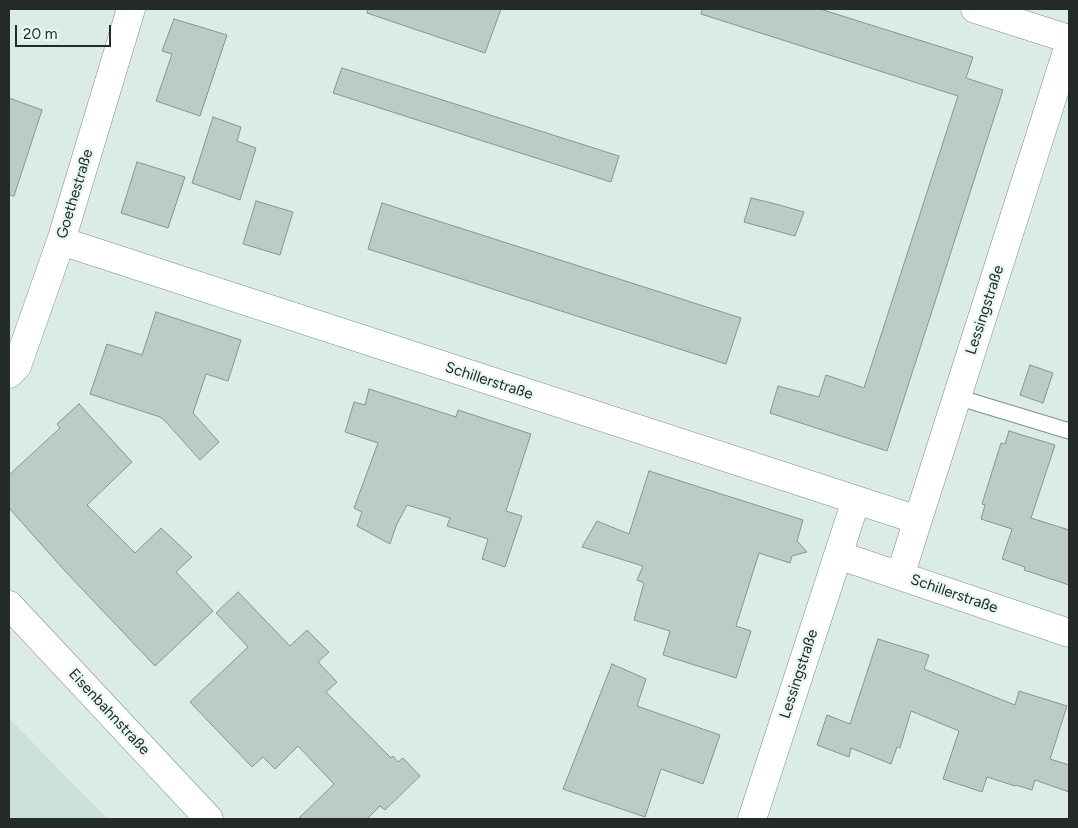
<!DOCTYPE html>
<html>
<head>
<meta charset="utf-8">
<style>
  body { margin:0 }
  #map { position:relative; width:1078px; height:828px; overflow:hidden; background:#dbebe6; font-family:Figtree,sans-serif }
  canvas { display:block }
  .frame { position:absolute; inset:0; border:10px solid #242a28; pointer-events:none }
  .scale { position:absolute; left:15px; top:25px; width:96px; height:22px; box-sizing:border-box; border:2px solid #242a28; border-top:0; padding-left:6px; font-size:15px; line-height:18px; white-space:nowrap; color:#242a28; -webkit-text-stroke:4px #e8f8f3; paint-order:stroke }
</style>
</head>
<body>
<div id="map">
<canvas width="1078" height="828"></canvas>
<div class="frame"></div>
<div class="scale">20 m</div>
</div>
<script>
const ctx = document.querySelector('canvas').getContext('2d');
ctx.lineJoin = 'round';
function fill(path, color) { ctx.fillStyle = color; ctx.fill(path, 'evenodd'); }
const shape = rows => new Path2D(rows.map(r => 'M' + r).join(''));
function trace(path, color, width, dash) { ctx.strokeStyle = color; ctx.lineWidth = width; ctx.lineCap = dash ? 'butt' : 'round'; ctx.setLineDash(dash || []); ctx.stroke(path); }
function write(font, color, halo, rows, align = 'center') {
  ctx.font = font + ' Figtree,sans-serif'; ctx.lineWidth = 4.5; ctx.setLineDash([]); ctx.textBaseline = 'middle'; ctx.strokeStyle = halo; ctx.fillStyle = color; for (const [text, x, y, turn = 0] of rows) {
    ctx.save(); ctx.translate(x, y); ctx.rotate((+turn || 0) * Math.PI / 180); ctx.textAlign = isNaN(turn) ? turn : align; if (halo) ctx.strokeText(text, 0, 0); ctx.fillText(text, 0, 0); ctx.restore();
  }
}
fill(shape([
  [9,718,62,773,108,819,9,819]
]), '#c9e1d9');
const building = shape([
  [368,9,501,9,485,53,367,13,368,9],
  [702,9,820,9,973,57,966,78,1003,90,887,451,770,413,778,386,819,397,826,375,864,388,958,96,701,14,702,9],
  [174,19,227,35,200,116,156,101,172,54,162,51,174,19],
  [342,68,619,156,611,182,333,93,342,68],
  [9,98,42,110,14,196,9,195,9,98],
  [213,117,241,127,237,141,256,148,240,200,192,183,213,117],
  [137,162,185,177,168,228,121,213,137,162],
  [751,198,772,203,804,212,795,236,744,222,751,198],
  [256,201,293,212,280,255,243,244,256,201],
  [382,203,741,318,726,364,368,249,382,203],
  [156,312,241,340,228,381,206,374,193,413,219,442,200,460,166,422,160,417,90,394,107,344,142,355,156,312],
  [1030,365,1053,373,1043,403,1020,395,1030,365],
  [369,389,456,417,458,410,531,434,506,511,522,516,505,567,482,559,488,539,447,526,450,518,407,505,396,526,390,544,357,526,362,512,354,508,378,443,345,432,354,402,365,405,369,389],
  [79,404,132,462,87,505,135,553,161,528,192,557,176,572,213,611,155,666,65,571,9,508,9,475,60,428,57,424,79,404],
  [1009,431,1055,445,1031,518,1069,530,1069,585,1024,570,1025,567,1002,559,1012,529,981,519,985,505,982,504,1001,443,1005,444,1009,431],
  [649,471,803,520,797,541,807,552,792,556,790,563,759,553,736,626,751,631,736,678,663,655,670,631,634,620,644,583,637,580,643,566,582,547,597,521,629,534,649,471],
  [238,592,290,646,307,630,329,652,318,662,337,682,326,692,391,758,393,756,398,762,403,758,420,776,385,810,380,806,367,819,298,819,334,784,298,746,275,769,263,757,252,767,190,702,248,647,216,613,238,592],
  [878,639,929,655,924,669,1015,705,1019,691,1067,706,1050,759,1069,765,1069,792,1035,780,1032,790,1016,785,1015,786,987,777,982,792,943,779,959,731,911,711,900,748,897,747,891,764,851,748,849,757,817,745,827,715,850,724,878,639],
  [612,664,646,679,637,706,720,735,703,784,661,769,645,817,563,789,612,664]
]);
fill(building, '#bbcbc6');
trace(building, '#869590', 1);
const service = shape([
  [957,397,1069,431]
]);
const minor = shape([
  [975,9,1069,39],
  [61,241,918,520],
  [9,374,17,366,61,241,131,9],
  [838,555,1069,633],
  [900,576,1069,45],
  [9,605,209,819],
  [752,819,856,500]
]);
trace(service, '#808f8a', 17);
trace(minor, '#808f8a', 29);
trace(service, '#fff', 15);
trace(minor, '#fff', 28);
write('15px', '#242a28', '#e8f8f3', [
  ["Goethestraße",75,194,-73],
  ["Lessingstraße",985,310,-72],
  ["Schillerstraße",489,381,18],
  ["Schillerstraße",954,594,19],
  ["Lessingstraße",799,674,-72],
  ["Eisenbahnstraße",109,712,47]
]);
</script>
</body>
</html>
